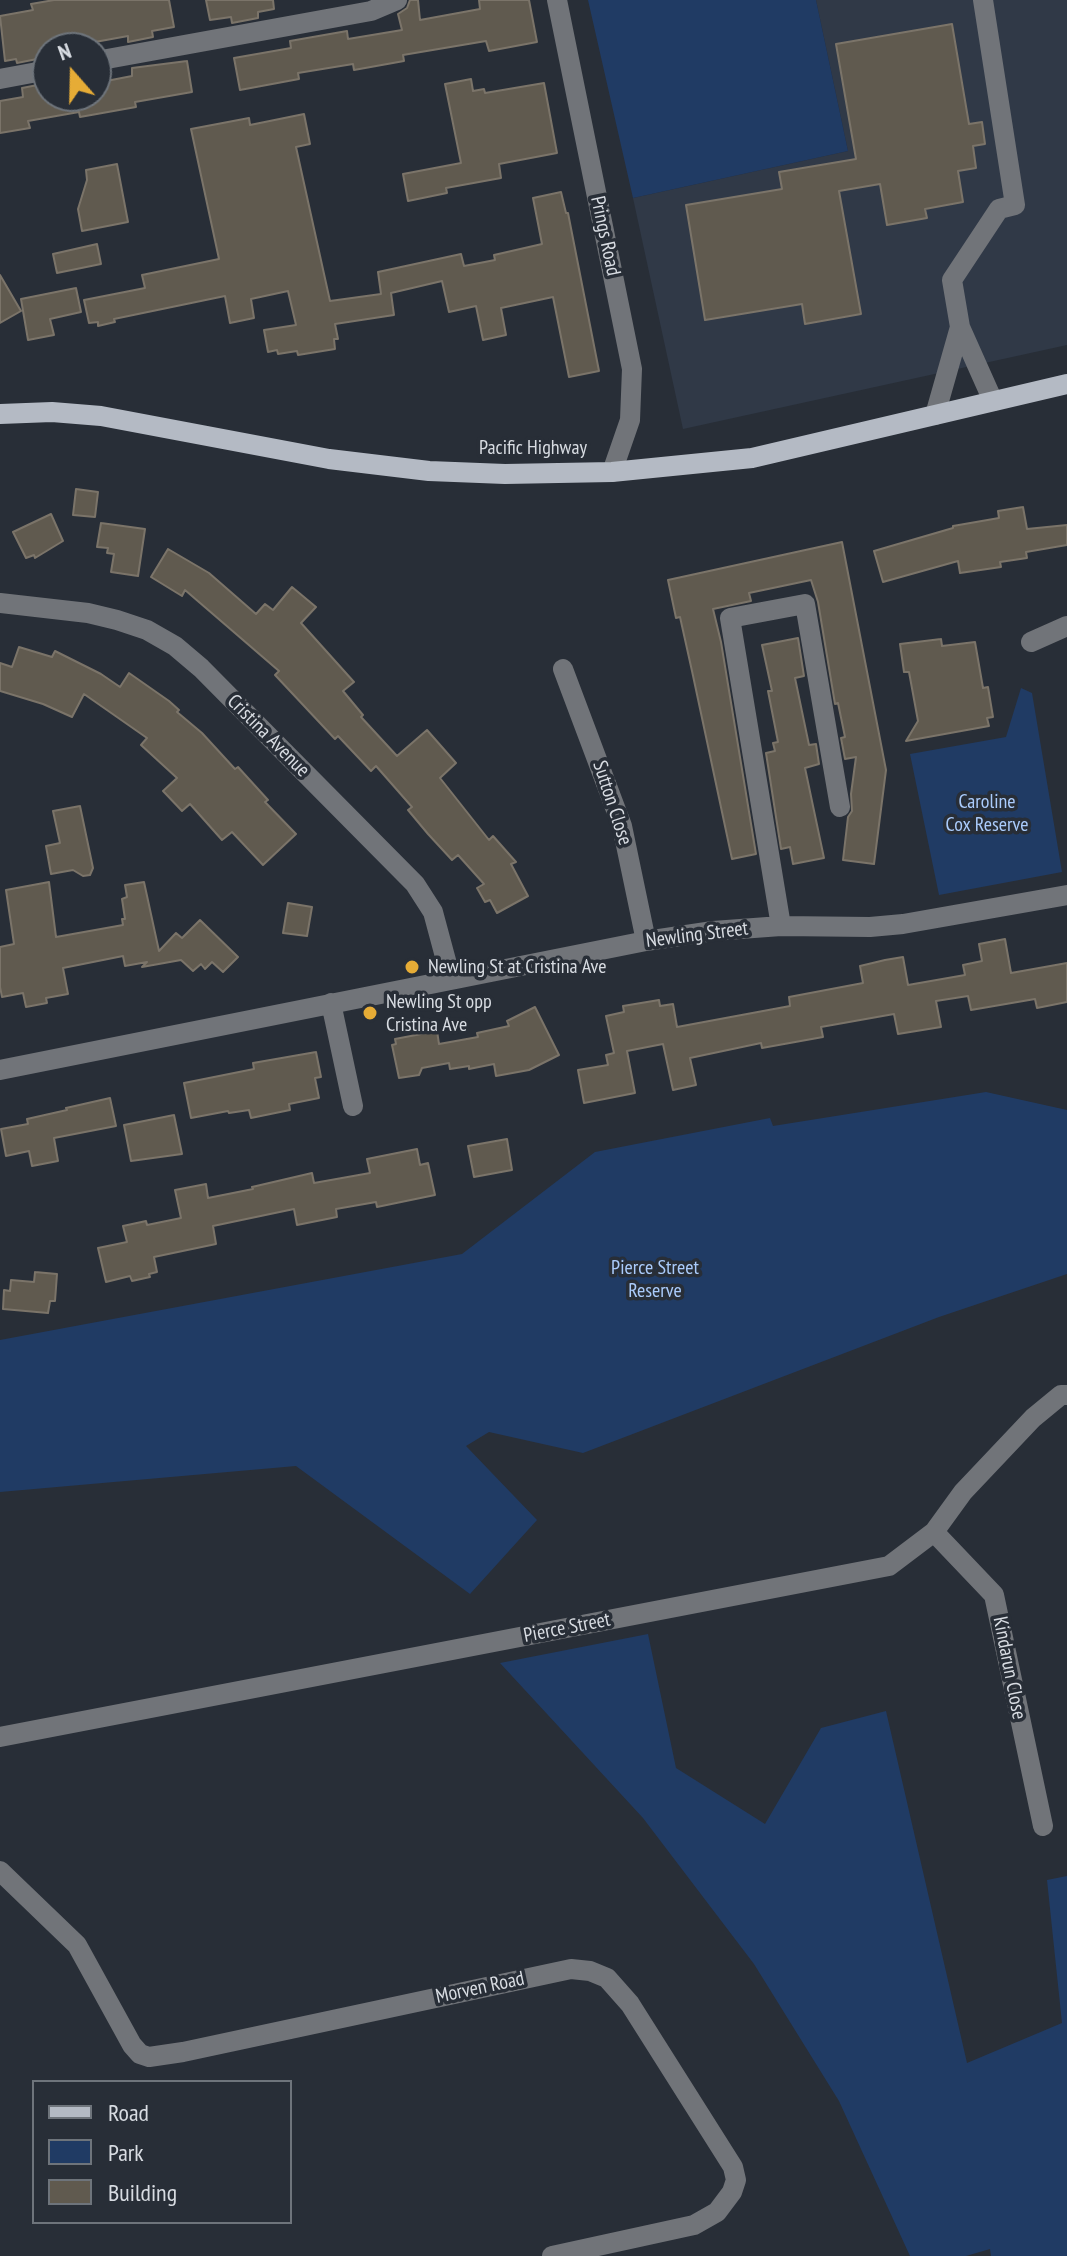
<!DOCTYPE html>
<html>
<head>
<meta charset="utf-8">
<style>
  body { margin:0 }
  #map { position:relative; width:1067px; height:2256px; overflow:hidden; background:#282e37; font-family:"PT Sans Narrow",sans-serif }
  canvas { display:block }
  .legend { position:absolute; left:32px; top:2080px; width:260px; height:144px; box-sizing:border-box; background:#282e37; border:2px solid #6e747b; margin:0; padding:10px 14px; list-style:none; font-size:24px; color:#d8dce2 }
  .legend li { display:flex; align-items:center; gap:16px; height:40px }
  .legend b { width:40px; border:2px solid #6e747b }
  .north { position:absolute; left:32px; top:32px; width:80px; height:80px; box-sizing:border-box; background:#282e37; border:2px solid #6e747b; border-radius:50%; rotate:340deg; font-size:22px; font-weight:700; line-height:32px; text-align:center; color:#d8dce2 }
  .north::after { content:''; display:block; margin:auto; width:28px; height:36px; background:#e6ac36; clip-path:polygon(50% 0,100% 100%,50% 72%,0 100%) }
</style>
</head>
<body>
<div id="map">
<canvas width="1067" height="2256"></canvas>
<ul class="legend">
<li><b style="height:10px;background:#b4bac4"></b>Road</li>
<li><b style="height:22px;background:#203b64"></b>Park</li>
<li><b style="height:22px;background:#605a4f"></b>Building</li>
</ul>
<div class="north">N</div>
</div>
<script>
const ctx = document.querySelector('canvas').getContext('2d');
ctx.lineJoin = 'round';
function fill(path, color) { ctx.fillStyle = color; ctx.fill(path, 'evenodd'); }
const shape = rows => new Path2D(rows.map(r => 'M' + r).join(''));
function trace(path, color, width, dash) { ctx.strokeStyle = color; ctx.lineWidth = width; ctx.lineCap = dash ? 'butt' : 'round'; ctx.setLineDash(dash || []); ctx.stroke(path); }
function write(font, color, halo, rows, align = 'center') {
  ctx.font = font + ' "PT Sans Narrow",sans-serif'; ctx.lineWidth = 7; ctx.setLineDash([]); ctx.textBaseline = 'middle'; ctx.strokeStyle = halo; ctx.fillStyle = color; for (const [text, x, y, turn = 0] of rows) {
    ctx.save(); ctx.translate(x, y); ctx.rotate((+turn || 0) * Math.PI / 180); ctx.textAlign = isNaN(turn) ? turn : align; if (halo) ctx.strokeText(text, 0, 0); ctx.fillText(text, 0, 0); ctx.restore();
  }
}
fill(shape([
  [816,0,1067,0,1067,345,683,429,633,198,848,151]
]), '#303947');
fill(shape([
  [588,0,816,0,848,151,633,198],
  [1021,688,1032,693,1062,872,939,895,910,754,1006,737],
  [986,1092,1067,1110,1067,1274,939,1317,583,1453,489,1432,466,1446,537,1520,470,1594,296,1466,0,1492,0,1340,462,1254,595,1152,770,1118,773,1126],
  [648,1634,676,1768,765,1824,821,1728,886,1711,967,2063,1062,2023,1047,1880,1067,1876,1067,2256,991,2256,990,2249,966,2256,910,2256,839,2101,754,1964,643,1818,500,1663]
]), '#203b64');
const building = shape([
  [54,0,169,0,174,27,152,31,153,37,128,42,128,36,62,48,48,48,45,51,47,57,17,63,16,59,5,61,0,16,33,10,31,4,54,0],
  [206,0,273,0,274,9,258,12,258,18,232,23,231,17,210,20,206,0],
  [410,0,418,0,420,20,480,9,479,0,529,0,537,42,489,51,486,41,403,55,404,61,354,70,353,64,298,73,299,79,240,90,234,58,291,48,290,41,347,31,348,39,402,30,398,14,407,8,410,0],
  [952,24,969,124,982,122,985,144,973,146,976,168,958,171,963,202,925,209,927,218,887,225,880,184,839,191,861,314,805,324,802,304,705,320,686,205,782,189,779,172,856,159,836,44,952,24],
  [187,61,192,92,135,102,136,107,80,117,79,112,28,121,30,128,0,133,0,101,23,97,22,88,48,83,48,96,96,96,96,83,132,76,132,68,187,61],
  [471,79,473,91,484,89,485,93,544,83,557,153,499,164,501,178,446,188,447,193,408,201,403,174,461,163,445,84,471,79],
  [304,114,310,144,296,147,330,301,381,294,378,272,461,254,464,266,495,260,494,255,542,244,533,198,561,192,566,213,568,213,599,371,569,377,553,297,501,308,506,335,483,340,476,306,449,312,442,281,391,293,394,315,335,324,338,339,334,339,335,349,298,355,297,351,278,354,277,350,268,352,264,330,296,325,288,291,251,299,254,318,230,323,225,296,114,319,115,322,98,326,98,322,89,323,84,300,145,288,142,275,219,259,191,129,249,118,250,125,304,114],
  [117,164,128,222,82,231,78,209,87,180,86,170,117,164],
  [97,244,101,264,57,273,53,254,97,244],
  [0,275,21,311,0,323,0,275],
  [76,288,81,312,50,319,54,335,28,340,21,299,76,288],
  [76,489,98,492,95,517,73,515,76,489],
  [1023,507,1027,529,1067,525,1067,545,1026,552,1027,558,1000,562,1001,567,960,573,958,561,883,582,874,551,953,528,953,526,999,518,998,511,1023,507],
  [51,514,63,541,35,558,34,555,26,558,13,532,51,514],
  [101,523,145,529,138,576,111,572,114,554,107,553,108,548,97,547,101,523],
  [842,542,886,770,874,864,843,860,848,817,852,811,851,794,856,757,845,759,841,738,845,737,838,703,835,704,818,602,811,580,749,593,751,601,713,609,721,642,756,854,732,859,692,671,680,617,676,618,668,580,842,542],
  [168,549,209,573,256,614,265,604,273,610,292,587,316,607,301,623,354,682,343,691,363,715,361,717,397,756,427,730,456,763,440,778,489,840,493,836,516,862,511,864,528,896,497,913,490,900,485,902,477,888,484,884,458,855,452,860,428,834,408,810,412,807,376,766,371,771,338,736,335,739,275,675,279,671,185,590,182,596,151,577,168,549],
  [798,638,804,676,795,678,809,745,816,744,819,764,805,768,824,858,793,864,790,847,781,849,766,753,775,751,773,743,778,742,768,691,772,691,762,645,798,638],
  [941,639,942,646,975,642,983,688,988,687,993,717,987,718,989,726,906,741,918,721,909,672,904,672,900,644,941,639],
  [19,647,52,657,55,651,101,674,120,687,129,673,169,701,179,710,177,712,202,733,235,769,238,767,268,800,265,802,296,834,263,865,232,832,222,840,190,804,182,811,163,791,177,778,141,745,147,738,84,694,72,717,43,704,0,691,0,663,12,667,19,647],
  [80,806,93,868,90,875,83,876,73,870,51,874,46,846,60,843,53,811,80,806],
  [49,882,56,937,123,925,122,919,125,919,122,899,127,897,125,885,144,882,159,951,176,933,182,938,200,920,238,957,223,972,212,962,205,969,201,964,193,971,181,960,142,967,147,962,125,966,123,956,63,968,68,994,46,998,47,1003,26,1007,23,993,2,997,0,987,0,947,14,944,6,890,49,882],
  [288,903,312,907,307,936,283,933,288,903],
  [1005,939,1011,973,1067,963,1067,1002,1037,1008,1035,999,971,1010,968,996,936,1001,941,1027,898,1034,894,1014,821,1027,823,1037,762,1048,761,1043,690,1058,696,1085,673,1090,663,1044,627,1051,635,1093,584,1103,578,1070,608,1065,606,1055,614,1053,606,1016,624,1012,623,1006,659,1000,660,1006,673,1004,677,1027,790,1006,789,997,863,983,860,966,885,960,903,957,908,985,965,975,963,965,982,961,979,944,1005,939],
  [535,1007,559,1055,529,1070,496,1076,494,1064,469,1069,469,1066,450,1069,449,1063,422,1068,419,1075,399,1078,392,1045,396,1044,395,1039,437,1031,439,1044,478,1037,477,1033,509,1026,507,1021,535,1007],
  [316,1052,321,1077,315,1078,319,1098,289,1104,290,1110,251,1118,249,1110,229,1113,228,1111,191,1118,184,1083,254,1069,253,1063,316,1052],
  [110,1098,116,1126,54,1138,58,1161,32,1166,29,1151,6,1156,1,1129,28,1124,27,1119,67,1110,66,1108,110,1098],
  [174,1115,182,1154,131,1161,124,1125,174,1115],
  [507,1139,512,1170,474,1177,468,1146,507,1139],
  [417,1149,420,1165,428,1163,435,1195,377,1207,376,1202,336,1209,337,1217,297,1225,294,1209,213,1226,216,1244,154,1257,157,1272,149,1274,150,1277,132,1281,130,1276,106,1282,98,1248,127,1242,123,1226,146,1221,147,1225,181,1218,175,1190,206,1184,208,1198,253,1189,252,1187,312,1173,314,1183,370,1173,367,1159,417,1149],
  [35,1272,57,1274,55,1301,50,1301,48,1313,3,1309,4,1290,10,1291,11,1280,34,1282,35,1272]
]);
fill(building, '#605a4f');
trace(building, '#7b7469', 2);
trace(shape([
  [557,0,632,369,630,420,612,472],
  [96,61,371,11,397,0],
  [0,79,48,70],
  [960,327,993,401],
  [935,415,960,327,952,280,999,209,1015,205,983,0],
  [0,603,88,613,117,620,147,630,175,646,201,668,415,884,433,912,451,979],
  [1031,642,1067,626],
  [563,669,622,826,646,941],
  [781,926,730,618,805,604,840,807],
  [331,1003,353,1106],
  [0,1070,646,941,713,931,781,926,870,927,903,924,1067,895],
  [934,1532,994,1595,1043,1826],
  [0,1737,889,1566,934,1532,963,1492,1033,1418,1061,1395,1067,1395],
  [0,1871,77,1945,132,2045,140,2054,149,2057,183,2052,571,1969,590,1971,607,1978,630,2004,733,2167,736,2180,732,2192,717,2212,694,2225,552,2256]
]), '#717479', 20);
trace(shape([
  [0,414,52,412,101,416,329,459,429,471,505,474,612,472,752,458,1067,384]
]), '#b4bac4', 20);
for (const [x, y, r, color] of [
  [412,967,8,"#e6ac36"],
  [370,1013,8,"#e6ac36"]
]) { const dot = new Path2D(); dot.arc(x, y, r, 0, 2 * Math.PI); ctx.fillStyle = color; ctx.fill(dot); trace(dot, '#282e37', 3); }
write('20px', '#d8dce2', '#282e37', [
  ["Prings Road",605,236,78],
  ["Pacific Highway",533,448],
  ["Cristina Avenue",268,736,45],
  ["Sutton Close",612,803,72],
  ["Newling Street",697,935,-7],
  ["Pierce Street",567,1628,-11],
  ["Kindarun Close",1009,1668,79],
  ["Morven Road",480,1988,-12]
]);
write('20px', '#aacbfb', '#282e37', [
  ["Caroline",987,802],
  ["Cox Reserve",987,825],
  ["Pierce Street",655,1268],
  ["Reserve",655,1291]
]);
write('20px', '#d8dce2', '#282e37', [
  ["Newling St at Cristina Ave",428,967],
  ["Newling St opp",386,1002],
  ["Cristina Ave",386,1025]
], 'left');
</script>
</body>
</html>
